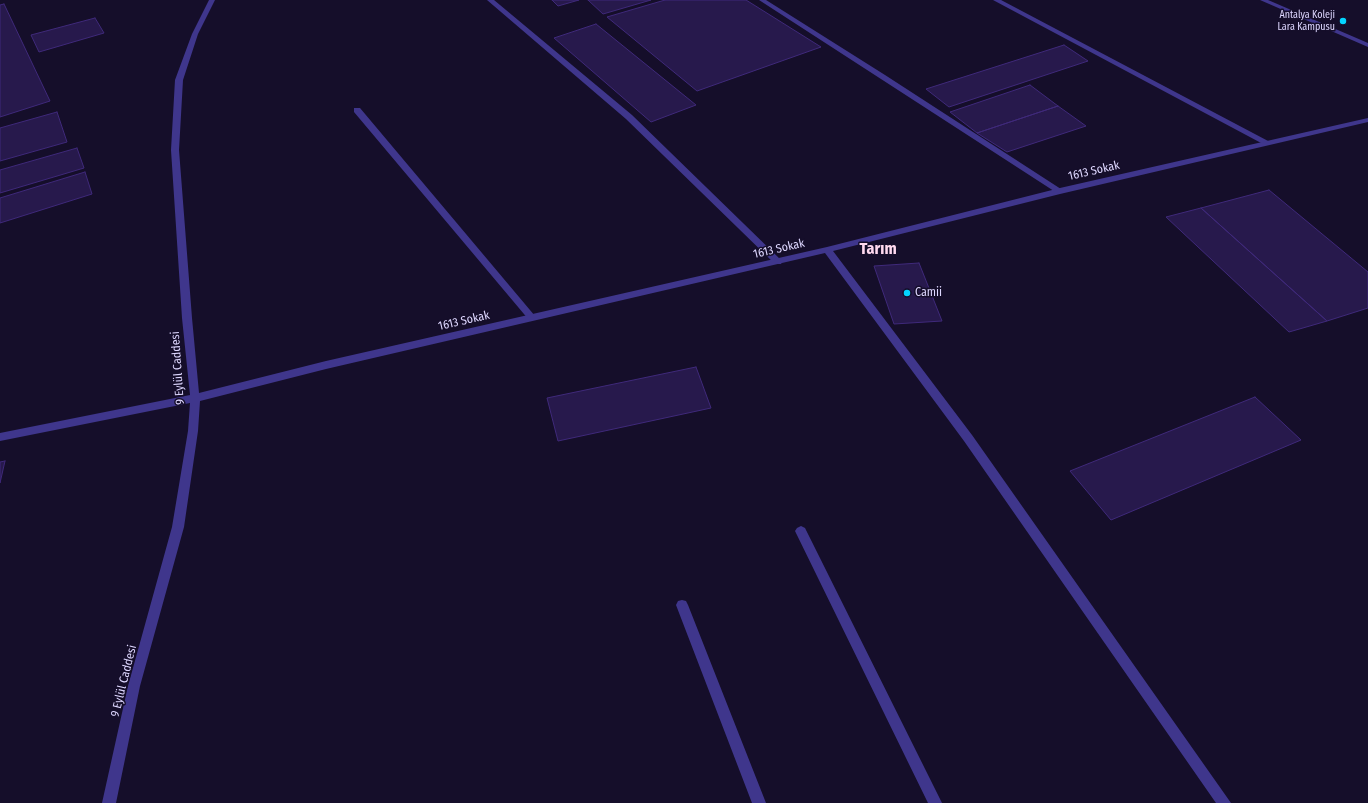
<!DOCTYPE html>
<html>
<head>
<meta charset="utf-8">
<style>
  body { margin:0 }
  canvas { display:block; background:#150e2a }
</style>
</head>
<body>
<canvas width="1368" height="803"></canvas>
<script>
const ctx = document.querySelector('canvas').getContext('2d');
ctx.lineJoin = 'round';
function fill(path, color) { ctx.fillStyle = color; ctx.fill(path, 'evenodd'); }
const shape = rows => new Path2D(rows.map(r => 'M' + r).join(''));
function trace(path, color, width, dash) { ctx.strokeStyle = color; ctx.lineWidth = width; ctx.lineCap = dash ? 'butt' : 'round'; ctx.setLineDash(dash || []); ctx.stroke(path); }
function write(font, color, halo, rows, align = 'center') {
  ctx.font = font + ' "Fira Sans Condensed",sans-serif'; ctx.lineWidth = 3; ctx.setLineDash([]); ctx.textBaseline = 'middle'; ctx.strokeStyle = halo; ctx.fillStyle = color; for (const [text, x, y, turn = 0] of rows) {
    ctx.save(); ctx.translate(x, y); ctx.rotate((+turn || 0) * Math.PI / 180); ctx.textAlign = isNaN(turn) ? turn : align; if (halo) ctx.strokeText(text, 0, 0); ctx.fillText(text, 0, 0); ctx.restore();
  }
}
const building = shape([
  [552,0,579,0,558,6,552,0],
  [588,0,651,0,603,14,588,0],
  [665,0,746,0,821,47,697,91,607,17,665,0],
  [4,4,50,101,0,117,0,5,4,4],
  [95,18,104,33,39,52,31,35,95,18],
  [596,24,696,105,651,122,554,38,596,24],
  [1064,45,1088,61,949,107,926,89,1064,45],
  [1030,85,1058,106,977,133,950,112,1030,85],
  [1058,106,1086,126,1007,152,977,133,1058,106],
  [57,112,67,142,0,161,0,128,57,112],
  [77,148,84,168,0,193,0,170,77,148],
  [85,172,92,194,0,223,0,198,85,172],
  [1269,190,1368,272,1368,308,1327,321,1201,208,1269,190],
  [1201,208,1327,321,1289,332,1166,217,1201,208],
  [919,263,942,321,894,324,874,266,919,263],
  [696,367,711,408,558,441,547,398,696,367],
  [1255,397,1301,440,1111,520,1070,471,1255,397],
  [5,461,0,483,0,462,5,461]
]);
fill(building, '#27194c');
trace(building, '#3f297a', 1);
fill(shape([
  [487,0,494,0,632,115,781,260,782,262,781,264,775,264,626,119,487,0],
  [759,0,766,0,885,75,1064,191,1063,193,1057,193,759,0],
  [993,0,1001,0,1270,142,1269,144,1263,144,993,0],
  [354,108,360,108,535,316,537,318,535,320,529,320,354,112,354,108]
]), '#3f368c');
fill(shape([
  [209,0,215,0,198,34,183,80,179,150,192,318,199,393,326,361,827,247,1060,188,1368,118,1368,122,1060,194,833,251,972,435,1231,803,1216,803,964,441,825,253,326,369,200,401,198,431,184,527,140,686,116,803,102,803,128,686,172,527,188,431,190,403,0,441,0,433,190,395,182,318,171,150,175,80,192,34,209,0],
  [1260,0,1268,0,1368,43,1368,47,1260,0],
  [801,526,805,528,942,803,928,803,795,531,797,528,801,526],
  [682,600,686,601,688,605,766,803,752,803,676,605,678,601,682,600]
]), '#3f368c');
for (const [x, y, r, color] of [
  [1343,21,4,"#03d4ff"],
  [907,293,4,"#03d4ff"]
]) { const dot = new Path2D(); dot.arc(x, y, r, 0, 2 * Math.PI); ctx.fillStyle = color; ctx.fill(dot); trace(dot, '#150e2a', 1.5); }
write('10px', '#ded7ff', '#150e2a', [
  ["Antalya Koleji",1335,15],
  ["Lara Kampusu",1335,27]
], 'right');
write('12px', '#ded7ff', '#150e2a', [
  ["1613 Sokak",1094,171,-13],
  ["1613 Sokak",779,249,-13],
  ["1613 Sokak",464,321,-13],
  ["9 Eylül Caddesi",178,368,-94],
  ["9 Eylül Caddesi",124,681,-76]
]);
write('12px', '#ded7ff', '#150e2a', [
  ["Camii",915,293]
], 'left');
write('bold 16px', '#ffd9ef', '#150e2a', [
  ["Tarım",878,250]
]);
</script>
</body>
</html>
